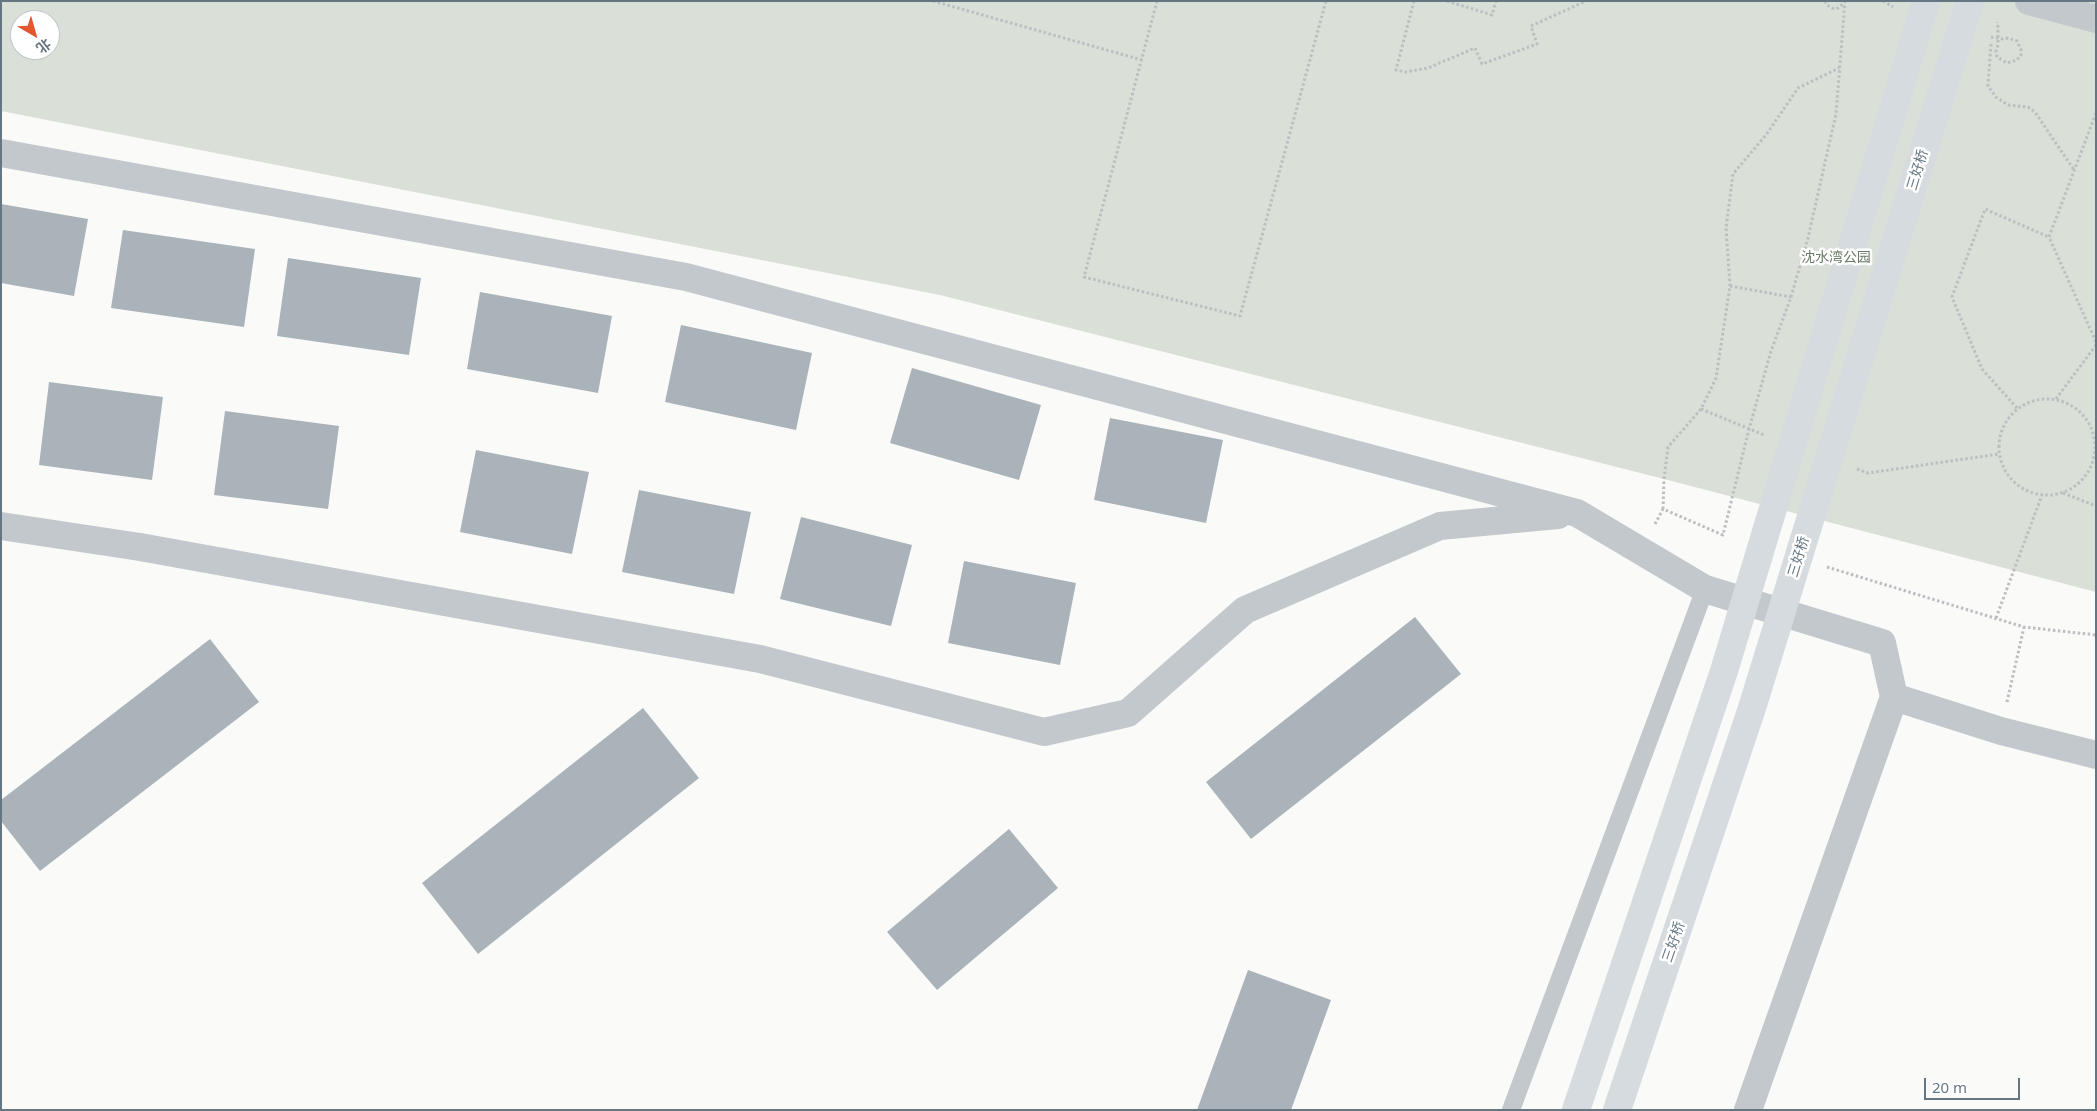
<!DOCTYPE html>
<html>
<head>
<meta charset="utf-8">
<style>
  body { margin:0 }
  #map { position:relative; width:2097px; height:1111px; overflow:hidden; background:#fafaf8; font-family:"Noto Sans","Noto Sans SC",sans-serif }
  canvas { display:block }
  .frame { position:absolute; inset:0; border:2px solid #657683; pointer-events:none }
  .north { position:absolute; left:10px; top:10px; width:50px; height:50px; box-sizing:border-box; background:#fff; border:1px solid #c1c8cd; border-radius:50%; rotate:142deg; font-size:14px; font-weight:700; line-height:20px; text-align:center; color:#657683 }
  .north::after { content:''; display:block; margin:auto; width:18px; height:22px; background:#e4572e; clip-path:polygon(50% 0,100% 100%,50% 72%,0 100%) }
  .scale { position:absolute; left:1924px; top:1078px; width:96px; height:22px; box-sizing:border-box; border:2px solid #657683; border-top:0; padding-left:6px; font-size:15px; line-height:18px; white-space:nowrap; color:#657683; -webkit-text-stroke:4px #fff; paint-order:stroke }
</style>
</head>
<body>
<div id="map">
<canvas width="2097" height="1111"></canvas>
<div class="frame"></div>
<div class="north">北</div>
<div class="scale">20 m</div>
</div>
<script>
const ctx = document.querySelector('canvas').getContext('2d');
ctx.lineJoin = 'round';
function fill(path, color) { ctx.fillStyle = color; ctx.fill(path, 'evenodd'); }
const shape = rows => new Path2D(rows.map(r => 'M' + r).join(''));
function trace(path, color, width, dash) { ctx.strokeStyle = color; ctx.lineWidth = width; ctx.lineCap = dash ? 'butt' : 'round'; ctx.setLineDash(dash || []); ctx.stroke(path); }
function write(font, color, halo, rows, align = 'center') {
  ctx.font = font + ' "Noto Sans","Noto Sans SC",sans-serif'; ctx.lineWidth = 5; ctx.setLineDash([]); ctx.textBaseline = 'middle'; ctx.strokeStyle = halo; ctx.fillStyle = color; for (const [text, x, y, turn = 0] of rows) {
    ctx.save(); ctx.translate(x, y); ctx.rotate((+turn || 0) * Math.PI / 180); ctx.textAlign = isNaN(turn) ? turn : align; if (halo) ctx.strokeText(text, 0, 0); ctx.fillText(text, 0, 0); ctx.restore();
  }
}
fill(shape([
  [1,1,2096,1,2096,592,1664,479,940,295,1,111],
  [20,20,50,20,50,50,20,50]
]), '#dadfd7');
fill(shape([
  [1,204,88,219,74,296,1,283],
  [123,230,255,249,244,327,111,308],
  [288,258,421,278,409,355,277,336],
  [480,292,612,316,598,393,467,369],
  [681,325,812,353,796,430,665,402],
  [912,368,1041,405,1019,480,890,443],
  [49,382,163,397,152,480,39,465],
  [225,411,339,426,328,509,214,495],
  [1110,418,1223,440,1206,523,1094,500],
  [476,450,589,472,572,554,460,532],
  [639,490,751,512,734,594,622,572],
  [801,517,912,545,891,626,780,599],
  [964,561,1076,583,1060,665,948,643],
  [1415,617,1461,674,1251,839,1206,782],
  [210,639,259,702,40,871,1,821,1,800],
  [643,708,699,778,478,954,422,883],
  [1009,829,1058,888,937,990,887,932],
  [1248,970,1331,1000,1291,1110,1197,1110]
]), '#aab3b9');
trace(shape([
  [933,1,1142,60],
  [1157,1,1084,277,1240,316,1326,1],
  [1414,1,1396,70,1405,72,1428,68,1475,48,1482,64,1537,44,1531,26,1586,1],
  [1447,1,1492,15,1496,1],
  [1825,1,1827,5,1834,9,1838,8,1844,3],
  [1883,1,1893,7],
  [1991,37,2003,39,2008,38,2017,41,2021,50,2021,55,2017,60,2007,63,1997,57,1996,51,1998,45,1998,27,1997,22],
  [1991,44,1988,86,1996,97,2008,105,2028,107,2035,112,2074,170],
  [2096,113,2049,237,2096,342],
  [1730,286,1791,297],
  '1999 447a48 48 0 1 1 96 0a48 48 0 1 1-96 0Z',
  [2056,399,2096,345],
  [2017,408,1982,369,1952,297,1985,209,2049,237],
  [1701,409,1764,435],
  [1857,469,1868,473,1999,454],
  [2063,493,2096,506],
  [1663,509,1664,479,1668,447,1701,409,1716,378,1730,286,1726,228,1733,174,1766,135,1798,88,1839,68],
  [1655,524,1663,509,1723,535,1749,429,1771,351,1791,297,1808,238,1836,114,1845,1],
  [1827,567,2024,627,2096,635],
  [1996,618,2042,495],
  [2007,702,2024,627]
]), '#bbbfc2', 3, [2.5, 2.5]);
trace(shape([
  [1511,1110,1705,589]
]), '#c3c8cc', 18);
trace(shape([
  [2029,1,2096,19],
  [1,153,686,277,1577,513,1705,589,1882,643,1894,697,2001,731,2096,755],
  [1,526,140,547,760,659,1044,732,1128,713,1245,610,1440,526,1558,515],
  [1748,1110,1894,697]
]), '#c3c8cc', 28);
trace(shape([
  [1576,1110,1724,671,1926,1],
  [1617,1110,1752,708,1970,1]
]), '#d6dbdf', 28);
write('14px', '#657683', '#fff', [
  ["三好桥",1918,170,-73],
  ["三好桥",1799,557,-73],
  ["三好桥",1674,942,-71]
]);
write('14px', '#687a64', '#fff', [
  ["沈水湾公园",1836,258]
]);
</script>
</body>
</html>
